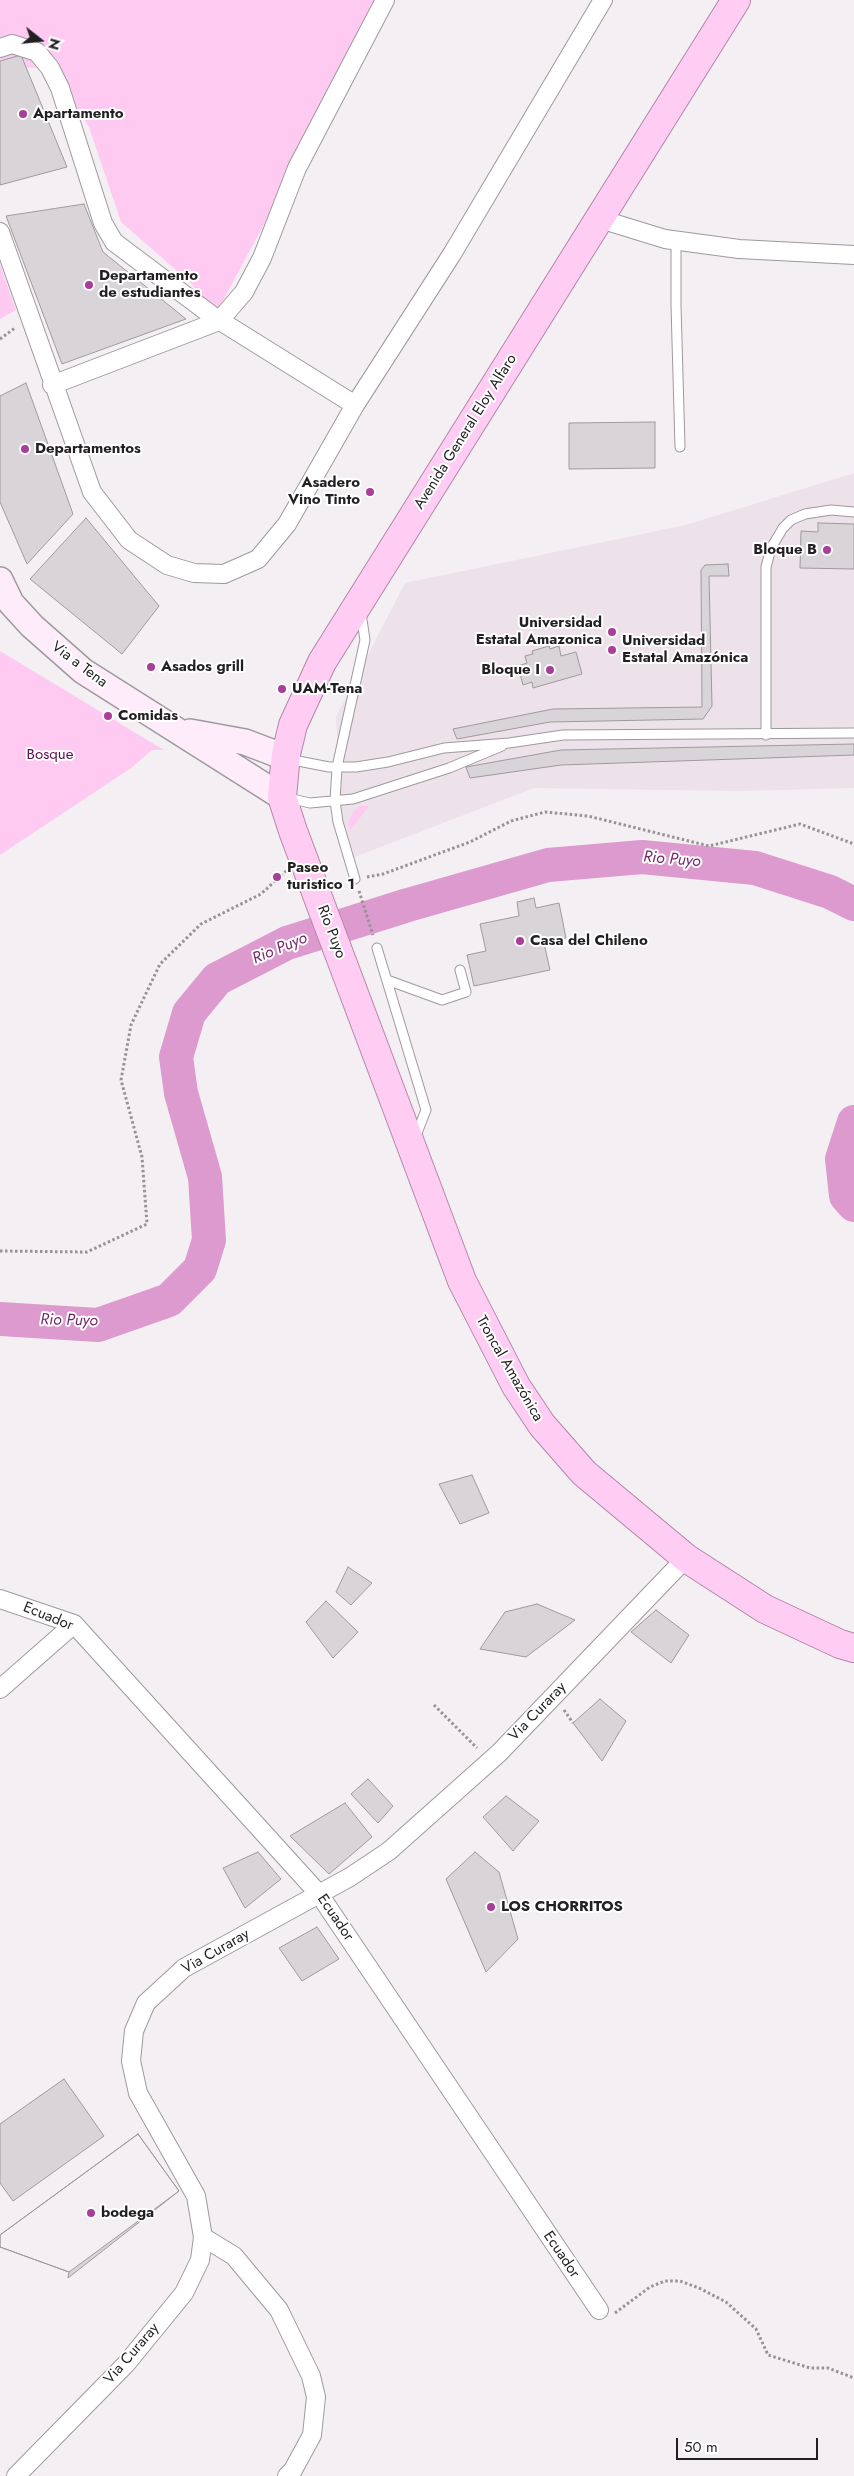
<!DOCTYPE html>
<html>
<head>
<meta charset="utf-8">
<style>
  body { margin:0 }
  #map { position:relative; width:854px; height:2476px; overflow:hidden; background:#f4eff3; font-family:Jost,sans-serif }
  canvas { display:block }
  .north { position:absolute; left:15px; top:15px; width:50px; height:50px; -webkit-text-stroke:4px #fff; paint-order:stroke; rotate:106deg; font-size:14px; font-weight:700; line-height:20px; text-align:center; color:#211f21 }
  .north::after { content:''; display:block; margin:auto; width:18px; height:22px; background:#211f21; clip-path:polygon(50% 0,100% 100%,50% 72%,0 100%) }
  .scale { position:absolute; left:676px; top:2438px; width:142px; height:22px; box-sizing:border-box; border:2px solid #211f21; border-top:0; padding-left:6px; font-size:15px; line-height:18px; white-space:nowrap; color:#211f21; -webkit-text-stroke:4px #fff; paint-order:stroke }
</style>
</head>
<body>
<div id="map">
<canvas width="854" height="2476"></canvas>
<div class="north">N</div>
<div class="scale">50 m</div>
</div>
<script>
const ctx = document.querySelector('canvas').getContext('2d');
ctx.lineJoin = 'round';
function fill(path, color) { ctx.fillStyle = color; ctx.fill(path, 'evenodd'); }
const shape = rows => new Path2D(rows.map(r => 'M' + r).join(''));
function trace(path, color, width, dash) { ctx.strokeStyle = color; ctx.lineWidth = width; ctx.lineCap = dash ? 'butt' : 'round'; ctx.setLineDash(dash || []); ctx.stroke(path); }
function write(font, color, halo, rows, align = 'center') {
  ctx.font = font + ' Jost,sans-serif'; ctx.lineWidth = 4; ctx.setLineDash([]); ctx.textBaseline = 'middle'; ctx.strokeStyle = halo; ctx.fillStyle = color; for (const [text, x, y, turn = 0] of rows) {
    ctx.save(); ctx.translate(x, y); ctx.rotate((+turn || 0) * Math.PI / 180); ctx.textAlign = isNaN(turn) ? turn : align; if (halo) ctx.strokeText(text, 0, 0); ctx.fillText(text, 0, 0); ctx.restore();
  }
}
fill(shape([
  [854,473,854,788,740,791,534,788,352,858,342,819,336,717,405,583,686,525]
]), '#ede1ea');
fill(shape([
  [0,0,385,0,214,317,191,283,121,222,89,127,50,68,0,67],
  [0,265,16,310,0,319],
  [0,651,164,750,152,750,131,768,0,855],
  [360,806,369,806,350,831,348,823,353,812]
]), '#fecaf2');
trace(shape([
  [854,1122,842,1159,846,1196,854,1205],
  [0,1319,98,1325,169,1300,200,1269,209,1240,205,1177,181,1093,176,1057,189,1013,217,979,287,943,408,905,548,865,642,857,755,868,830,892,854,904]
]), '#dc9ace', 34);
const building = shape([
  [21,55,67,167,0,185,0,61,21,55],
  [84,204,103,252,186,319,62,364,6,216,84,204],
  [26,383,73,514,27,564,0,502,0,396,26,383],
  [655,422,655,468,569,469,569,423,655,422],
  [86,518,159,606,122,654,30,579,86,518],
  [818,523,854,524,854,569,800,568,801,531,818,532,818,523],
  [728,564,729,576,709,576,712,706,703,719,550,722,457,739,453,729,553,709,702,707,701,570,705,565,728,564],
  [549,646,550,649,559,646,561,656,576,652,582,674,533,688,532,682,523,685,518,666,527,663,525,656,533,654,532,651,549,646],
  [854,744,854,755,561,765,470,778,466,767,561,750,854,744],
  [534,898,536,908,559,903,566,938,544,943,550,970,474,986,467,955,486,951,480,924,519,916,517,902,534,898],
  [472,1475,489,1513,460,1524,439,1484,472,1475],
  [348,1567,372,1583,351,1605,336,1592,348,1567],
  [326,1601,358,1632,333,1658,306,1622,326,1601],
  [537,1604,575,1620,526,1657,480,1649,505,1612,537,1604],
  [656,1610,689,1635,671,1663,631,1632,656,1610],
  [600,1699,626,1721,602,1761,573,1723,600,1699],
  [368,1779,393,1806,378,1823,351,1794,368,1779],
  [506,1796,539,1821,513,1851,483,1817,506,1796],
  [345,1803,372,1837,329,1874,290,1836,345,1803],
  [258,1852,281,1879,245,1908,223,1868,258,1852],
  [475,1852,499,1872,518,1939,486,1972,446,1879,475,1852],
  [317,1927,339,1959,302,1981,279,1948,317,1927],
  [64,2079,104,2136,13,2201,0,2183,0,2124,64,2079],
  [138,2134,179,2191,69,2272,0,2247,0,2235,138,2134],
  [138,2134,179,2191,68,2278,69,2272,0,2247,0,2235,138,2134]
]);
fill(building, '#d9d4d8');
trace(building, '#9f9a9d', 1);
const service = shape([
  [676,241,676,305,680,447],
  [766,735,766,567,771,548,783,528,791,520,805,514,831,510,854,512],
  [288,759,329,767,356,767,388,762,444,748,509,743,563,735,854,733],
  [288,798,310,803,353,799,449,768,502,746],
  [355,879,338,822,335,801,337,767,365,640,361,613],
  [377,948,426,1110,415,1138],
  [387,980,442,1000,466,992,460,970]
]);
const minor = shape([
  [0,48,12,44,37,52,50,68,60,88,103,223,114,242,214,317,355,405],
  [600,219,665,239,739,249,854,255],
  [0,232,92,492,129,540,167,565,194,573,224,574,258,559,287,524,355,405,452,254,603,0],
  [52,385,219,321,244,292,262,258,297,168,385,0],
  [0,1599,74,1624,319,1894,599,2310],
  [0,1689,74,1624],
  [203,2237,234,2256,279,2310,311,2376,316,2397,312,2435,293,2470,287,2476],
  [16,2476,126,2364,184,2293,200,2260,203,2237,196,2196,138,2093,131,2061,134,2031,146,2003,184,1968,350,1877,389,1851,499,1753,686,1558]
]);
const secondary = shape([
  [0,580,11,603,32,626,83,671,282,797],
  [190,732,245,742,287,758]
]);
const trunk = shape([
  [736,0,322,662,293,725,286,754,282,797,293,831,462,1281,516,1386,542,1425,584,1473,686,1558,765,1609,840,1644,854,1648]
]);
trace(service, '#9e999d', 11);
trace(minor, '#9e999d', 20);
trace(secondary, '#9e999d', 28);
trace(trunk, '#b187a8', 30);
trace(shape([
  [0,339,15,328],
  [367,877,383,874,470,842,511,821,545,812,588,816,709,846,800,824,854,844],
  [359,891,373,935],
  [0,1251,87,1252,147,1224,142,1157,121,1080,131,1025,160,964,201,924,261,894,286,871],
  [434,1705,477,1748],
  [564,1710,573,1723],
  [615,2313,650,2287,665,2281,680,2281,699,2288,726,2302,756,2329,768,2355,810,2368,828,2368,854,2378]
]), '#969295', 3, [2.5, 2.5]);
trace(service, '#fff', 9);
trace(minor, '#fff', 18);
trace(secondary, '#ffecfb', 25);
trace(trunk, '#ffccf4', 28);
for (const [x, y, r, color] of [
  [23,114,5,"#ab3d9a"],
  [89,285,5,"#ab3d9a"],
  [25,449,5,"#ab3d9a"],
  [370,492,5,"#ab3d9a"],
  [827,550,5,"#ab3d9a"],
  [612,632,5,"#ab3d9a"],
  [612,650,5,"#ab3d9a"],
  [151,667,5,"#ab3d9a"],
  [550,670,5,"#ab3d9a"],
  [282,689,5,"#ab3d9a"],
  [108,716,5,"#ab3d9a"],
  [277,877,5,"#ab3d9a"],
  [520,941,5,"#ab3d9a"],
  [491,1907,5,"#ab3d9a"],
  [91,2213,5,"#ab3d9a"]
]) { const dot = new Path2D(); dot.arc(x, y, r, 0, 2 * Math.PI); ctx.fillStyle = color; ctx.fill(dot); trace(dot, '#fff', 2); }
write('bold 15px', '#211f21', '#fff', [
  ["Apartamento",33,114],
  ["Departamento",99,276],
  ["de estudiantes",99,293],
  ["Departamentos",35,449],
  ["Asadero",360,483,"right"],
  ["Vino Tinto",360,500,"right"],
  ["Bloque B",817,550,"right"],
  ["Universidad",602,623,"right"],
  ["Estatal Amazonica",602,640,"right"],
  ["Universidad",622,641],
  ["Estatal Amazónica",622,658],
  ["Asados grill",161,667],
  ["Bloque I",540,670,"right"],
  ["UAM-Tena",292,689],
  ["Comidas",118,716],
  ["Paseo",287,868],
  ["turistico 1",287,885],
  ["Casa del Chileno",530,941],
  ["LOS CHORRITOS",501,1907],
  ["bodega",101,2213]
], 'left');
write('15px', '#211f21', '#fff', [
  ["Avenida General Eloy Alfaro",466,432,-58],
  ["Via a Tena",79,665,37],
  ["Río Puyo",331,932,69],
  ["Troncal Amazónica",509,1369,60],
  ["Ecuador",48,1617,22],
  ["Via Curaray",538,1712,-46],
  ["Ecuador",335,1918,56],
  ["Via Curaray",216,1952,-30],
  ["Ecuador",561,2255,56],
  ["Via Curaray",132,2354,-49]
]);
write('15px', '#5a0b50', '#fff', [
  ["Bosque",50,755]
]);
write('italic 16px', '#742768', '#fff', [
  ["Rio Puyo",672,860,5],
  ["Rio Puyo",280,949,-23],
  ["Rio Puyo",69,1321,1]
]);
</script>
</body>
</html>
